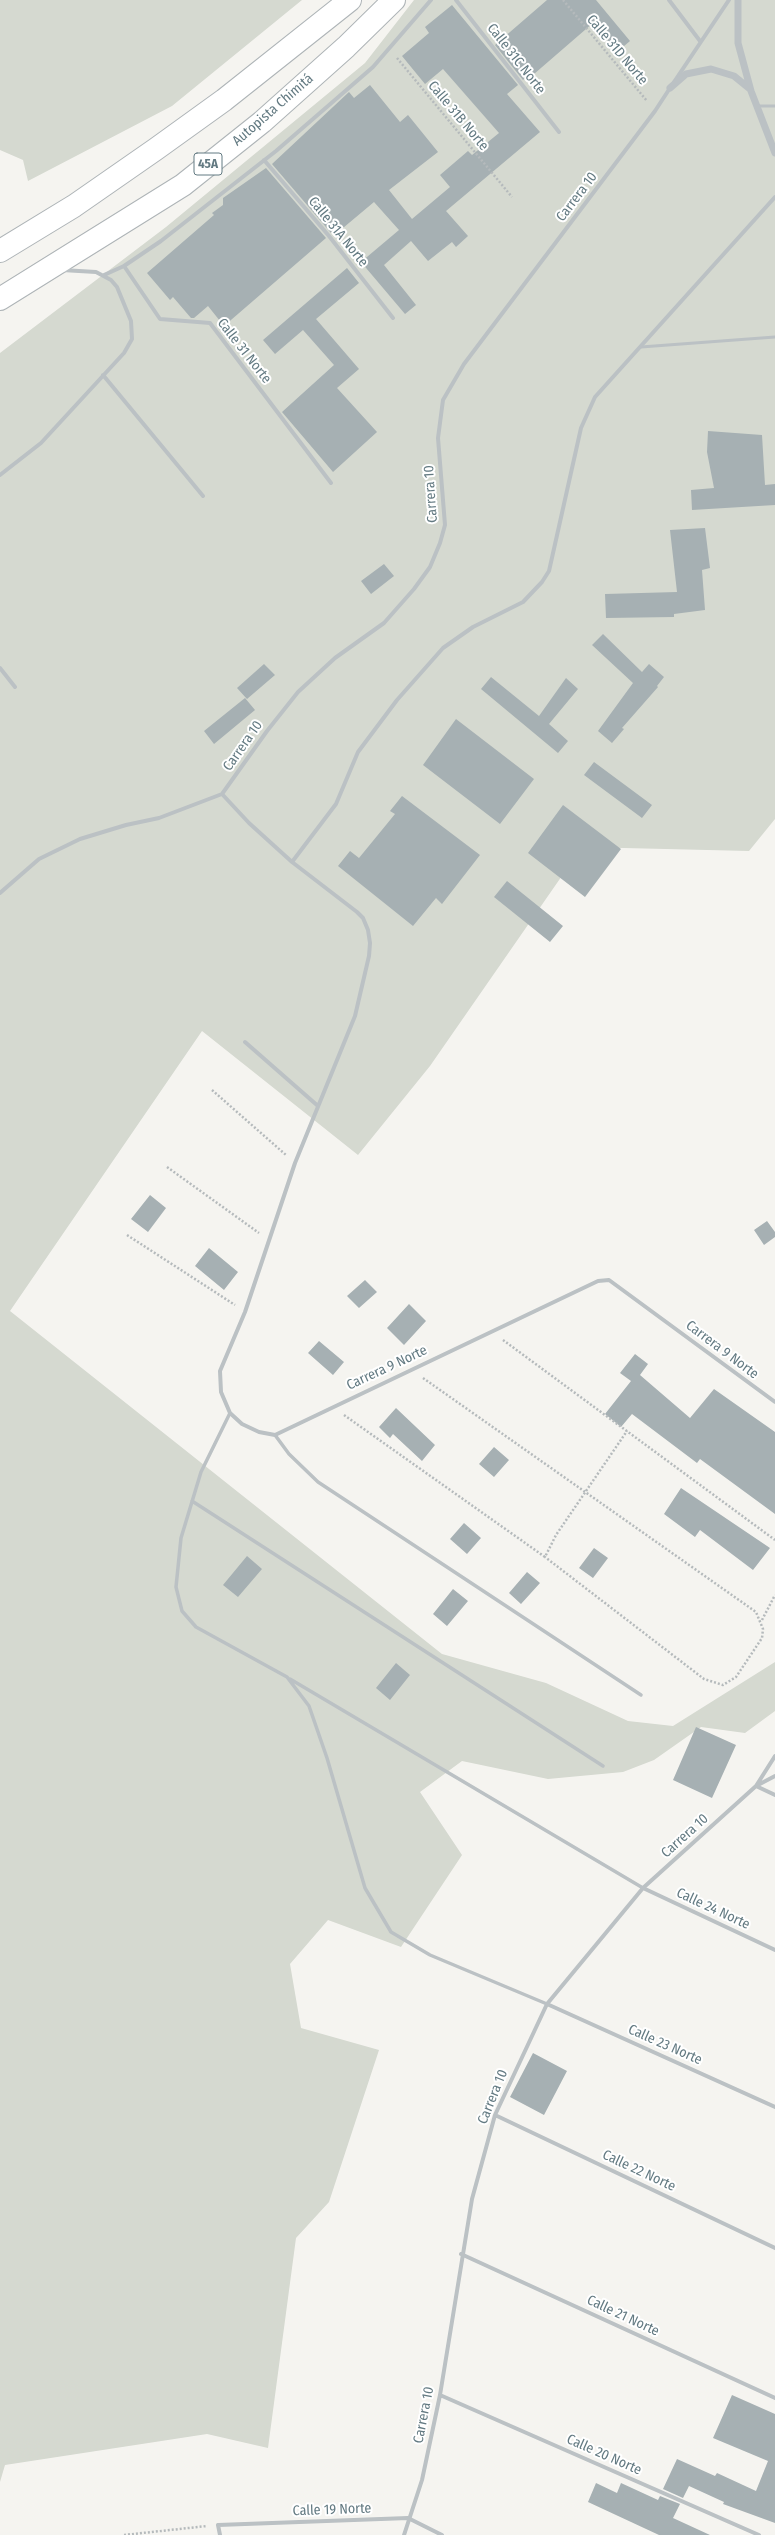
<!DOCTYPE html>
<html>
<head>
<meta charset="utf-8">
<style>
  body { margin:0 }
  canvas { display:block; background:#f5f4f0 }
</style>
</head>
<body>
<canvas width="775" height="2535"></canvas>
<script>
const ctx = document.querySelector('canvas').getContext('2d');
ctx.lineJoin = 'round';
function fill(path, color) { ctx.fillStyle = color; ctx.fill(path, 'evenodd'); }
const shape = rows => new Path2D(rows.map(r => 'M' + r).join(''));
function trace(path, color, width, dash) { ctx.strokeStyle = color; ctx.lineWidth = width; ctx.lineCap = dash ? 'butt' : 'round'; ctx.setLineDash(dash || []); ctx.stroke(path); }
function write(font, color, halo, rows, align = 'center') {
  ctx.font = font + ' "Fira Sans Condensed",sans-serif'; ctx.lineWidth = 4; ctx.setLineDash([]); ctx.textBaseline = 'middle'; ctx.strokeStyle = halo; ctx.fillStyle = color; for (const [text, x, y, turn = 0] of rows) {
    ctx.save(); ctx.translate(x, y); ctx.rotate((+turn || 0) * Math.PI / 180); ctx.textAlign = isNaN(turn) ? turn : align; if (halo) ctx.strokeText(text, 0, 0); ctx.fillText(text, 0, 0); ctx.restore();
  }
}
fill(shape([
  [0,0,302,0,172,106,28,181,23,160,0,150],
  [414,0,775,0,775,819,749,851,582,847,430,1066,358,1155,202,1031,10,1311,442,1654,546,1683,628,1721,673,1726,775,1662,775,1711,745,1733,701,1727,654,1760,623,1772,548,1779,462,1761,420,1792,462,1855,401,1947,328,1920,290,1964,301,2028,379,2050,329,2202,296,2238,268,2448,207,2434,5,2465,0,2482,0,353,166,227,365,63]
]), '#d5d9d0');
fill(shape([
  [547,0,596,0,630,41,617,52,593,23,534,74,532,72,523,80,495,45],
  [452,5,518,85,507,94,540,132,446,211,468,236,456,247,452,242,428,261,411,241,384,265,416,305,405,314,361,262,399,230,374,202,337,233,335,230,331,233,272,164,349,92,354,98,370,85,400,122,408,115,438,152,389,190,412,219,450,187,440,175,468,151,472,155,499,133,443,69,425,84,402,56,429,33,425,27],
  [266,168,326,238,224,326,208,306,194,318,191,318,173,297,170,300,147,273,214,215,212,213,223,205,223,198],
  [347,268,359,283,316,319,359,369,337,388,377,432,333,472,282,412,334,365,303,330,275,354,263,340],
  [708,431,762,435,765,485,775,484,775,505,692,510,691,490,714,488,707,452],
  [705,528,710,568,702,570,705,610,674,614,674,617,606,618,605,594,677,592,670,530],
  [384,564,394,576,371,594,361,581],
  [603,634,642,672,649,664,664,677,657,686,658,687,622,728,624,729,612,743,598,731,633,683,592,645],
  [264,664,275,675,247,699,237,688],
  [491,677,539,716,566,678,578,689,549,724,568,741,558,753,481,689],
  [245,698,255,710,214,744,204,731],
  [456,719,534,779,500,824,423,765],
  [594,762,652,805,642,818,584,775],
  [402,796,480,855,442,904,436,898,413,926,338,866,350,851,359,858,395,814,390,811],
  [563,805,621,849,585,897,528,853],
  [507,881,563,926,550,942,494,897],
  [150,1195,166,1208,148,1232,131,1219],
  [767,1221,775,1232,775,1237,764,1245,754,1230],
  [209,1248,238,1272,224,1290,195,1266],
  [365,1280,377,1292,359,1308,347,1296],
  [409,1304,426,1321,404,1345,387,1328],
  [319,1341,344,1362,333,1375,308,1353],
  [635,1354,648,1364,640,1375,690,1418,714,1389,775,1432,775,1514,700,1459,697,1463,632,1414,621,1427,605,1414,631,1381,620,1373],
  [396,1408,435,1445,422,1461,393,1434,390,1438,379,1427],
  [494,1447,509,1460,494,1477,479,1464],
  [681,1488,770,1548,753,1570,700,1530,695,1537,664,1514],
  [464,1523,481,1538,467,1554,450,1539],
  [594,1548,608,1558,593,1578,579,1568],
  [247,1556,262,1569,238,1597,223,1585],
  [527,1572,540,1583,521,1604,509,1593],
  [453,1589,468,1601,447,1626,433,1614],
  [396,1663,410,1675,390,1700,376,1688],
  [696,1727,736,1745,712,1798,673,1780],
  [533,2053,567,2071,544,2115,510,2097],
  [732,2395,775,2414,775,2523,723,2504,724,2502,689,2486,683,2498,663,2489,677,2459,715,2476,717,2473,756,2491,768,2461,713,2438],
  [596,2483,617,2493,621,2483,658,2500,660,2496,680,2504,673,2518,710,2535,659,2535,588,2502]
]), '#a6b0b3');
const trunk = shape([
  [0,251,74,206,156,149,224,100,350,0],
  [0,299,183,185,262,122,346,47,394,0]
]);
trace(trunk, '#aeb4b7', 24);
trace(shape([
  [563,0,647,101],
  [397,58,512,197],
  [212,1090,286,1155],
  [167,1167,259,1233],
  [127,1235,235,1305],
  [503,1340,775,1540],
  [423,1378,756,1612,763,1629,762,1638,736,1677,723,1685,704,1679,545,1557],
  [344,1415,545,1557,556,1535,627,1431],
  [762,1620,775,1595],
  [124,2535,207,2526]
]), '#b5babc', 2.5, [2, 2]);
trace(shape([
  [757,106,775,106],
  [641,347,775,337]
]), '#bbc1c4', 3);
trace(shape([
  [230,1413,201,1472,181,1538,176,1587,182,1611,196,1627,287,1677,309,1706,327,1758,365,1888,391,1932,430,1955,547,2004],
  [275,1435,289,1454,318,1482,641,1695],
  [192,1501,603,1766],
  [290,1679,643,1888]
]), '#bbc1c4', 3.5);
trace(shape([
  [456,0,559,132],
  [669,0,700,41],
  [674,82,729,0],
  [264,160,329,236,393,318],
  [124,266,160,319,210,323,331,483],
  [104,275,124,266,161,241,276,151,373,67,431,0],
  [103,375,203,496],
  [0,475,41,443,124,353,132,339,131,321,117,287,111,280,96,272,62,270],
  [0,668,15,687],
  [222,794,249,823,292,862,357,912,363,918,368,930,370,943,369,956,355,1016,295,1163,245,1312,220,1371,221,1392,230,1413,242,1424,259,1432,275,1435,598,1281,609,1280,775,1402],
  [292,862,336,804,358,752,397,700,443,648,473,627,523,602,542,582,549,571,581,428,595,397,775,197],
  [0,893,39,859,80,839,126,825,159,818,222,794,267,731,298,692,335,658,384,623,414,589,430,567,440,543,445,525,438,438,443,400,464,364,655,111,670,88],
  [245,1042,318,1106],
  [756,1786,775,1776],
  [756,1786,775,1795],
  [643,1888,775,1950],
  [547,2004,775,2107],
  [495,2115,775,2248],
  [461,2254,775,2398],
  [440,2395,759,2535],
  [220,2535,218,2525,408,2518,442,2535],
  [404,2535,422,2480,440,2395,472,2199,495,2115,547,2004,643,1888,756,1786,775,1756]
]), '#bbc1c4', 4);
trace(shape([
  [738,0,738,43,751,91,775,153],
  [670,88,686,74,711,69,734,76,750,89]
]), '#bbc1c4', 7);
trace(trunk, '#fff', 22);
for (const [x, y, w] of [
  [208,164,28]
]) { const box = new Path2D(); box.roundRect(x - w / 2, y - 11, w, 22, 3); ctx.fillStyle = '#fff'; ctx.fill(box); trace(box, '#637a82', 1); }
write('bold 13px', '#637a82', null, [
  ["45A",208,164]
]);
write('14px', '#637a82', '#fff', [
  ["Calle 31D Norte",617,50,50],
  ["Calle 31C Norte",516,59,52],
  ["Autopista Chimitá",273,110,-41],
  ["Calle 31B Norte",458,116,50],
  ["Carrera 10",577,197,-53],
  ["Calle 31A Norte",338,232,51],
  ["Calle 31 Norte",244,351,52],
  ["Carrera 10",431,494,-94],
  ["Carrera 10",243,746,-55],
  ["Carrera 9 Norte",722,1350,37],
  ["Carrera 9 Norte",387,1368,-25],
  ["Carrera 10",685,1836,-42],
  ["Calle 24 Norte",713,1909,25],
  ["Calle 23 Norte",665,2045,24],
  ["Carrera 10",493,2097,-68],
  ["Calle 22 Norte",639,2171,25],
  ["Calle 21 Norte",623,2316,25],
  ["Carrera 10",424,2415,-79],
  ["Calle 20 Norte",604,2455,24],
  ["Calle 19 Norte",332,2510,-2]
]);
</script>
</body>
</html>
